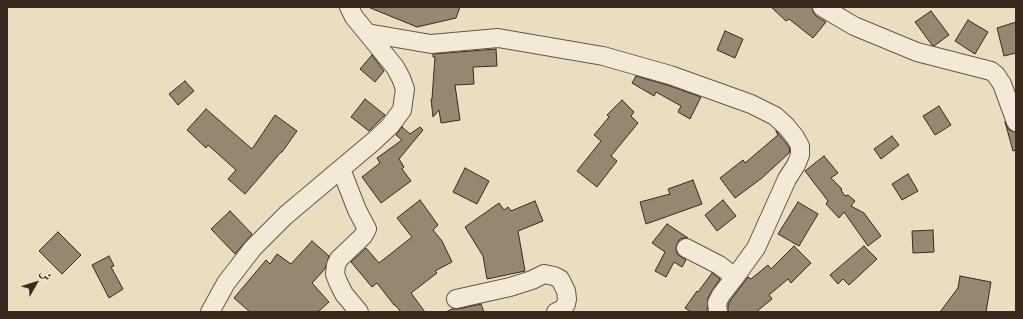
<!DOCTYPE html>
<html>
<head>
<meta charset="utf-8">
<style>
  body { margin:0 }
  #map { position:relative; width:1023px; height:319px; overflow:hidden; background:#ebdec0; font-family:Alegreya,Amiri,serif }
  canvas { display:block }
  .frame { position:absolute; inset:0; border:8px solid #39291f; pointer-events:none }
  .north { position:absolute; left:16px; top:263px; width:40px; height:40px; -webkit-text-stroke:3px #f2ead6; paint-order:stroke; rotate:51deg; font-size:11px; font-weight:700; line-height:16px; text-align:center; color:#39291f }
  .north::after { content:''; display:block; margin:auto; width:14px; height:18px; background:#39291f; clip-path:polygon(50% 0,100% 100%,50% 72%,0 100%) }
</style>
</head>
<body>
<div id="map">
<canvas width="1023" height="319"></canvas>
<div class="frame"></div>
<div class="north">ش</div>
</div>
<script>
const ctx = document.querySelector('canvas').getContext('2d');
ctx.lineJoin = 'round';
function fill(path, color) { ctx.fillStyle = color; ctx.fill(path, 'evenodd'); }
const shape = rows => new Path2D(rows.map(r => 'M' + r).join(''));
function trace(path, color, width, dash) { ctx.strokeStyle = color; ctx.lineWidth = width; ctx.lineCap = dash ? 'butt' : 'round'; ctx.setLineDash(dash || []); ctx.stroke(path); }
const building = shape([
  [368,7,460,7,456,18,417,27,368,7],
  [771,7,812,7,813,12,816,16,826,22,813,38,789,19,786,21,771,7],
  [931,11,949,35,934,46,932,45,915,22,931,11],
  [968,20,988,32,975,54,955,41,968,20],
  [1016,22,1016,53,1004,56,997,28,1016,22],
  [725,31,743,39,735,58,717,50,725,31],
  [496,49,497,66,473,67,474,84,455,85,460,120,441,123,439,110,433,117,431,99,432,99,435,57,433,57,433,54,496,49],
  [372,55,384,71,375,82,360,69,372,55],
  [636,76,667,85,701,97,690,119,678,112,681,106,656,92,654,96,632,83,636,76],
  [185,81,194,91,178,105,169,94,185,81],
  [365,99,385,115,369,131,351,117,365,99],
  [622,100,634,112,631,116,638,123,611,156,617,161,597,187,577,171,601,141,594,135,609,117,607,115,622,100],
  [939,106,951,125,935,135,923,116,939,106],
  [206,109,252,149,275,115,297,131,282,152,281,152,245,194,228,179,236,170,208,145,206,148,187,130,206,109],
  [1005,122,1009,130,1016,132,1016,150,1013,151,1005,122],
  [402,127,410,134,420,127,423,130,399,159,404,167,402,169,411,181,381,203,362,177,380,163,377,158,402,140,396,135,402,127],
  [776,131,786,143,790,149,789,153,762,178,735,198,720,178,743,160,745,163,778,135,776,131],
  [892,136,899,145,881,159,874,149,892,136],
  [824,156,838,173,831,178,842,189,841,190,845,196,848,195,855,201,851,206,864,213,881,236,868,246,844,212,839,218,826,204,828,201,805,171,824,156],
  [465,168,489,181,477,204,453,192,465,168],
  [908,174,918,191,902,200,892,184,908,174],
  [693,180,702,204,646,224,640,202,670,194,668,189,693,180],
  [420,200,438,225,433,230,442,241,452,262,435,271,437,273,411,293,425,312,401,312,395,305,394,305,377,283,372,287,351,262,366,248,379,263,412,237,397,218,420,200],
  [723,200,736,216,717,231,705,215,723,200],
  [535,201,543,221,518,231,525,271,487,279,483,256,465,227,499,203,504,210,508,207,511,211,535,201],
  [798,202,818,214,799,246,778,234,798,202],
  [230,211,252,234,235,254,211,229,230,211],
  [667,224,688,238,685,238,680,239,677,244,676,248,677,254,686,260,682,267,674,262,666,277,655,271,665,252,652,243,667,224],
  [933,230,934,252,913,253,912,231,933,230],
  [58,232,81,255,62,274,39,251,58,232],
  [312,241,329,256,325,269,312,283,329,302,318,312,250,312,234,298,266,260,270,264,277,254,291,264,312,241],
  [794,246,811,263,791,283,788,279,769,295,772,299,756,312,728,312,728,305,730,301,748,277,751,279,768,265,771,269,794,246],
  [864,246,877,259,849,285,843,279,838,284,830,275,864,246],
  [109,256,114,266,111,267,123,289,109,298,92,265,109,256],
  [712,273,720,279,713,289,708,298,707,312,691,312,685,308,697,291,698,292,712,273],
  [960,276,991,282,986,312,940,312,958,288,960,276],
  [481,304,484,312,446,312,452,309,458,309,481,304]
]);
fill(building, '#968773');
trace(building, '#39291f', 1);
const minor = shape([
  [822,7,854,26,917,52,991,71,996,75,1002,84,1016,122],
  [367,33,431,44,498,38,603,56,670,75,751,104,775,116,786,126,795,137,800,146,800,155,796,165,787,179,756,248,735,277],
  [341,169,357,210,367,229,363,236,339,259,336,265,335,274,338,282,344,294,359,312],
  [686,248,719,265,735,277,721,295,717,303,718,312],
  [456,299,510,287,532,280,544,274,554,276,560,279,566,291,567,299,566,304,562,310,556,312],
  [210,312,226,283,253,248,286,215,374,141,390,126,402,110,405,89,401,78,395,67,354,17,349,7]
]);
trace(minor, '#665647', 20);
trace(minor, '#f2ead6', 18);
</script>
</body>
</html>
